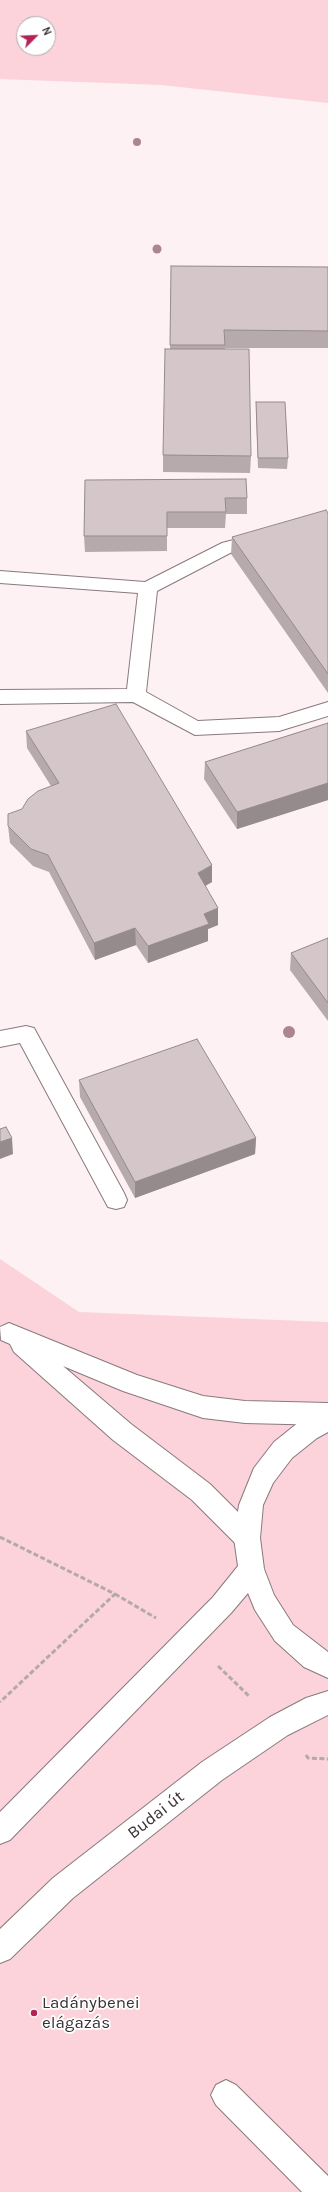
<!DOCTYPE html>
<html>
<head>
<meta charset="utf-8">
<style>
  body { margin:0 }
  #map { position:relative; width:328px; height:2192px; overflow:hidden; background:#fdf1f3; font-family:Karla,sans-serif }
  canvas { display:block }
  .north { position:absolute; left:16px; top:16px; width:40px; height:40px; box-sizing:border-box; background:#fff; border:1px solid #b0adae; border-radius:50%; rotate:66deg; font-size:11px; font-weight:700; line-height:16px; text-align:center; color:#393334 }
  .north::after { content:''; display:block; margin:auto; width:14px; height:18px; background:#b22358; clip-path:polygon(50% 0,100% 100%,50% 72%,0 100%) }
</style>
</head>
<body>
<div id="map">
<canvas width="328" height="2192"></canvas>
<div class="north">N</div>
</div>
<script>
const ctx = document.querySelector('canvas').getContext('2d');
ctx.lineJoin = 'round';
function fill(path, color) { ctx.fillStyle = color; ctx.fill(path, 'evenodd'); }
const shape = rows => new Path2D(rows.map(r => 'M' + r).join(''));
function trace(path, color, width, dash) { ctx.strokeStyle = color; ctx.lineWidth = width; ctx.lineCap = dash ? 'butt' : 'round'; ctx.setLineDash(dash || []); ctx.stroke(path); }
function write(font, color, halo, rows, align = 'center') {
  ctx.font = font + ' Karla,sans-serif'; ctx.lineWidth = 3.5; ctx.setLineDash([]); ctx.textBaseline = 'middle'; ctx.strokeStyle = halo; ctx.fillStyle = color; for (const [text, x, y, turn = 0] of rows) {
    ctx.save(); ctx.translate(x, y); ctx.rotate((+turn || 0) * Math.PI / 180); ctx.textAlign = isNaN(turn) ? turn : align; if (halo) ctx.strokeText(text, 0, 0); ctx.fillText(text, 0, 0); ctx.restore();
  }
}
fill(shape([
  [0,0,328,0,328,103,161,85,0,79],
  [24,24,48,24,48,48,24,48],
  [0,1259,79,1312,328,1322,328,2192,0,2192]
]), '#fcd2db');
const lane = shape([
  [260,533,266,535,269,539,266,543,234,551,157,591,146,692,198,721,279,717,328,702,328,716,279,731,195,735,133,702,0,704,0,690,127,689,138,593,0,583,0,571,145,582,222,543,260,533],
  [26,1026,34,1028,124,1193,127,1200,124,1207,116,1209,108,1207,20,1043,0,1047,0,1031,26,1026],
  [226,2080,236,2085,328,2176,328,2192,302,2192,216,2105,211,2095,216,2085,226,2080]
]);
const secondary = shape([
  [9,1323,137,1375,203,1396,245,1401,328,1403,328,1425,245,1423,203,1418,123,1391,63,1366,131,1424,210,1484,256,1530,260,1538,256,1546,247,1549,238,1546,192,1500,113,1440,14,1352,10,1344,1,1340,0,1327,9,1323]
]);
const primary = shape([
  [328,1409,328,1432,317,1438,292,1458,273,1483,263,1505,260,1538,264,1569,274,1595,293,1625,328,1652,328,1678,304,1667,275,1641,255,1610,248,1593,231,1613,10,1840,0,1844,0,1812,213,1597,238,1566,234,1538,239,1505,254,1468,274,1442,299,1422,328,1409],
  [328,1691,328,1715,288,1735,222,1780,73,1898,10,1959,0,1963,0,1929,53,1878,202,1762,270,1717,306,1698,328,1691]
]);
trace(lane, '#887a7d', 2);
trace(secondary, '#887a7d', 2);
trace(primary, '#887a7d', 2);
trace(shape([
  [0,1537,115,1594,0,1702],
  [115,1594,156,1618],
  [218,1666,250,1697],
  [306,1755,308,1758,328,1759]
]), '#b2a9aa', 3, [5, 2.5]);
fill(lane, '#fff');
fill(secondary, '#fff');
fill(primary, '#fff');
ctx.fillStyle = '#ac858f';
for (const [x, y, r] of [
  [137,142,4],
  [157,249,4.5],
  [289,1032,6]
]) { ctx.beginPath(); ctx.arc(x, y, r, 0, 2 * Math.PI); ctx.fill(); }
fill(shape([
  [171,266,328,267,328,348,225,348,251,456,250,473,163,472,163,455,170,349],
  [256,402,288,458,287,469,258,468,256,413],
  [85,480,247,498,247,514,226,514,225,528,167,528,167,551,85,552,84,536],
  [328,513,328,693,231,554,232,537],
  [328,723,328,800,237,829,204,779,205,762],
  [26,731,212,882,205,886,218,925,208,929,208,941,148,963,136,945,95,960,49,872,33,866,10,843,8,826,22,809,51,786,27,748],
  [328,938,328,1021,290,970,291,953],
  [79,1080,256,1138,255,1154,135,1198,80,1097]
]), '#b7aaad');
fill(shape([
  [328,783,328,800,237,829,237,812],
  [212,865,212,882,198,890,198,873],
  [218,908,218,925,208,929,208,941,148,963,148,946,204,914],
  [135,928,136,945,95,960,94,943],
  [12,1138,13,1154,0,1159,0,1142],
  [256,1138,255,1154,135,1198,135,1182]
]), '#958b8d');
const building = shape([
  [171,266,328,267,328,331,224,330,225,345,170,345,171,266],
  [165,349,249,349,251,456,163,455,165,349],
  [256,402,285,402,288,458,258,458,256,402],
  [246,479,247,498,225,498,226,512,167,512,167,536,84,536,85,480,246,479],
  [326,510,328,513,328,674,232,537,326,510],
  [116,704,212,865,198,873,218,908,204,914,209,924,148,946,135,928,94,943,48,855,31,849,8,826,8,814,22,809,28,799,38,791,59,783,26,731,116,704],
  [328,723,328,783,237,812,205,762,328,723],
  [328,938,328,1003,291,953,328,938],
  [197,1039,256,1138,135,1182,79,1080,197,1039],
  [6,1127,12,1138,0,1142,0,1129,6,1127]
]);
fill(building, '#d5c6c9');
trace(building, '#958b8d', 1);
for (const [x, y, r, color] of [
  [34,2013,4,"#b22358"]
]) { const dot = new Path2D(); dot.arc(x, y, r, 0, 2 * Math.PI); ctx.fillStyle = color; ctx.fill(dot); trace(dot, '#fff', 1.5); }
write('17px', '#393334', '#fff', [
  ["Budai út",156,1815,-38]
]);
write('17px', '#393334', '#fff', [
  ["Ladánybenei",42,2003],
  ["elágazás",42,2023]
], 'left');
</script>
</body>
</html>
